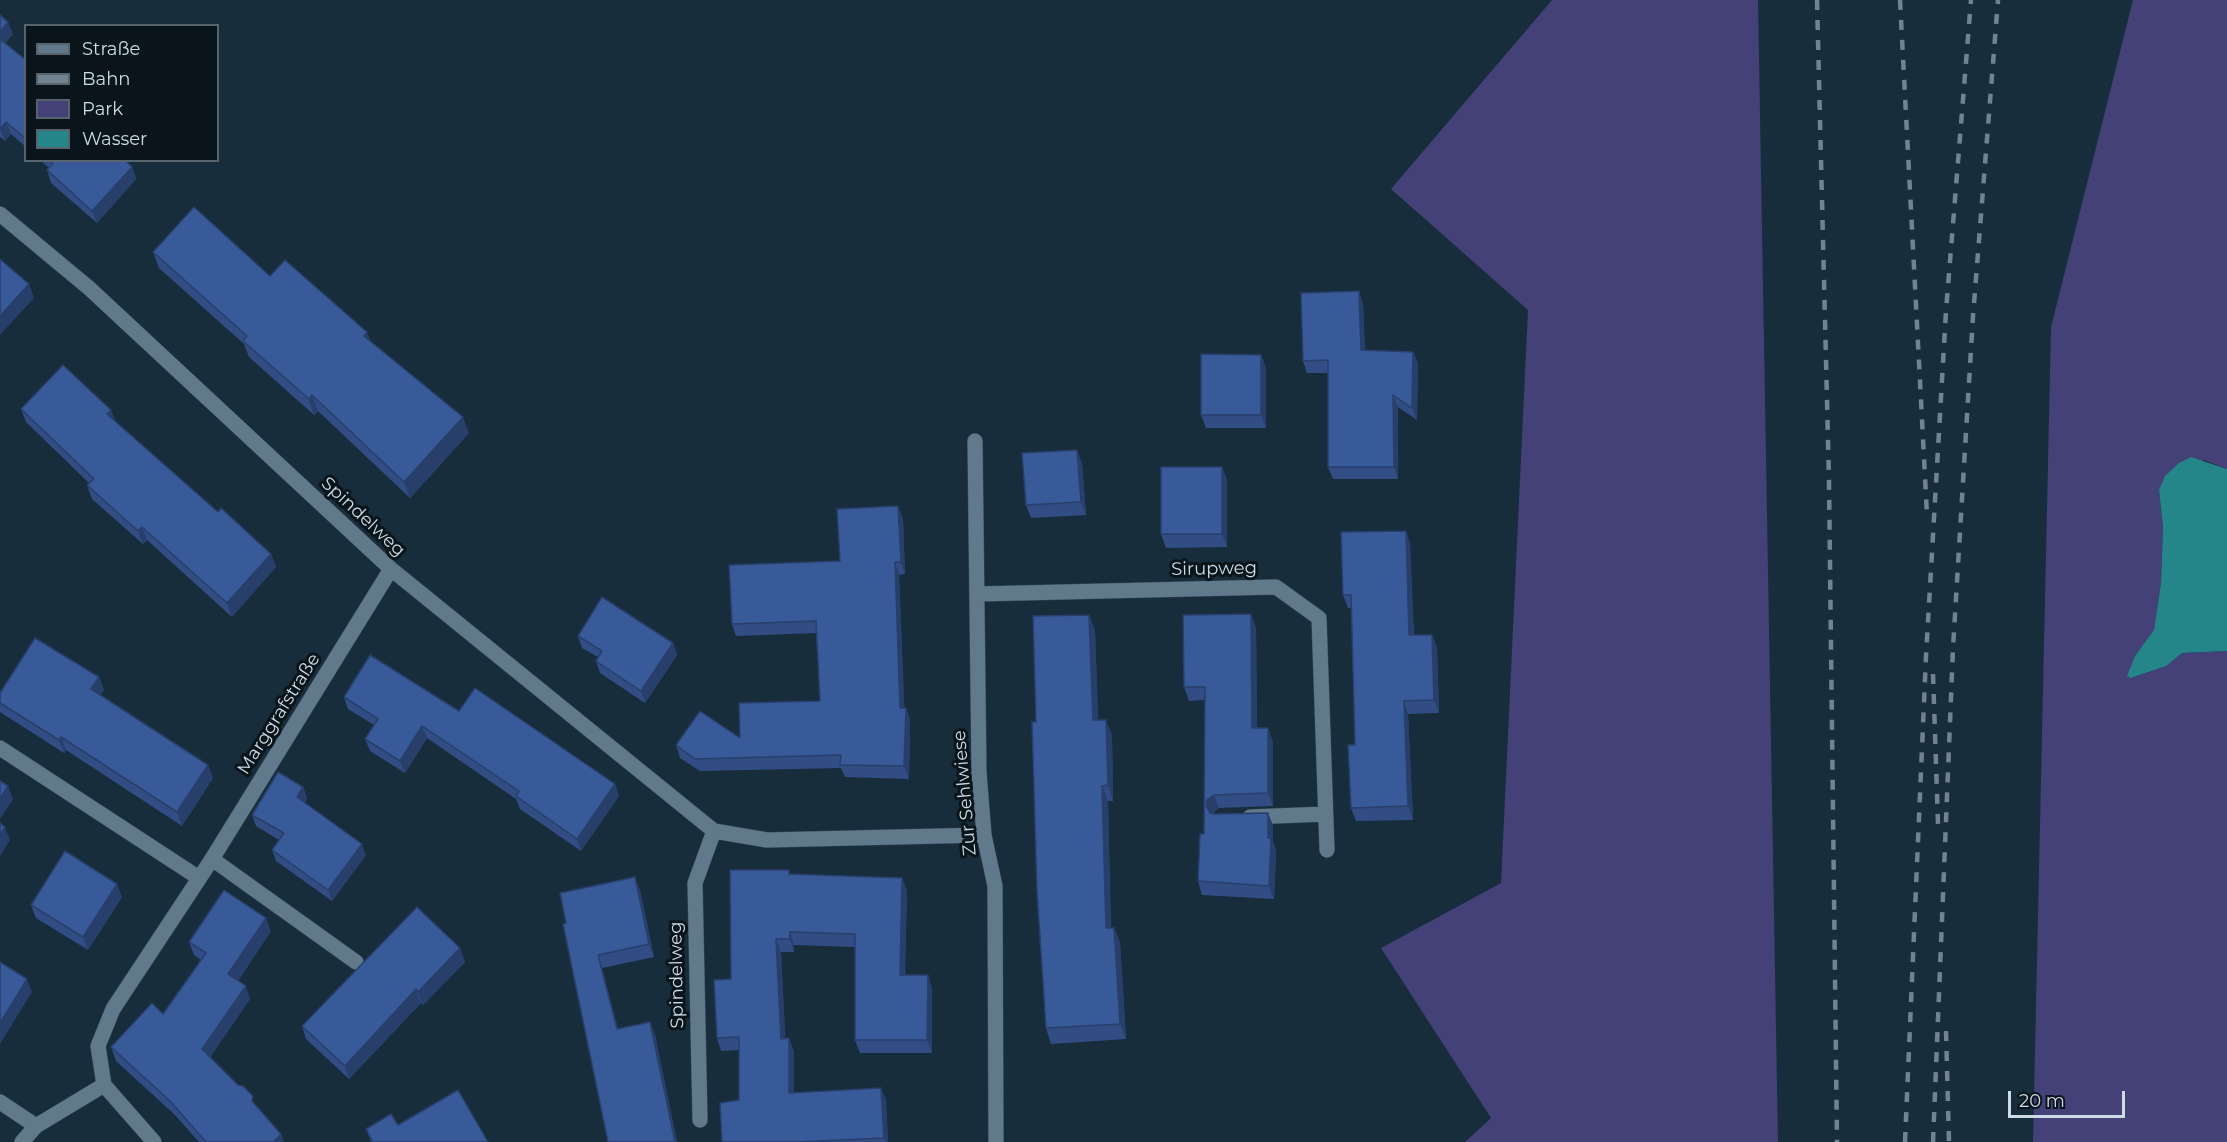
<!DOCTYPE html>
<html>
<head>
<meta charset="utf-8">
<style>
  body { margin:0 }
  #map { position:relative; width:2227px; height:1142px; overflow:hidden; background:#172d3c; font-family:Montserrat,sans-serif }
  canvas { display:block }
  .legend { position:absolute; left:24px; top:24px; width:195px; height:138px; box-sizing:border-box; background:#0a141b; border:2px solid #58646c; margin:0; padding:8px 10px; list-style:none; font-size:18px; color:#cddbe5 }
  .legend li { display:flex; align-items:center; gap:12px; height:30px }
  .legend b { width:30px; border:2px solid #58646c }
  .scale { position:absolute; left:2008px; top:1091px; width:117px; height:27px; box-sizing:border-box; border:3px solid #cddbe5; border-top:0; padding-left:8px; font-size:18px; line-height:21px; white-space:nowrap; color:#cddbe5; -webkit-text-stroke:4px #0a141b; paint-order:stroke }
</style>
</head>
<body>
<div id="map">
<canvas width="2227" height="1142"></canvas>
<ul class="legend">
<li><b style="height:8px;background:#60798b"></b>Straße</li>
<li><b style="height:8px;background:#718390"></b>Bahn</li>
<li><b style="height:16px;background:#434177"></b>Park</li>
<li><b style="height:16px;background:#248689"></b>Wasser</li>
</ul>
<div class="scale">20 m</div>
</div>
<script>
const ctx = document.querySelector('canvas').getContext('2d');
ctx.lineJoin = 'round';
function fill(path, color) { ctx.fillStyle = color; ctx.fill(path, 'evenodd'); }
const shape = rows => new Path2D(rows.map(r => 'M' + r).join(''));
function trace(path, color, width, dash) { ctx.strokeStyle = color; ctx.lineWidth = width; ctx.lineCap = dash ? 'butt' : 'round'; ctx.setLineDash(dash || []); ctx.stroke(path); }
function write(font, color, halo, rows, align = 'center') {
  ctx.font = font + ' Montserrat,sans-serif'; ctx.lineWidth = 6; ctx.setLineDash([]); ctx.textBaseline = 'middle'; ctx.strokeStyle = halo; ctx.fillStyle = color; for (const [text, x, y, turn = 0] of rows) {
    ctx.save(); ctx.translate(x, y); ctx.rotate((+turn || 0) * Math.PI / 180); ctx.textAlign = isNaN(turn) ? turn : align; if (halo) ctx.strokeText(text, 0, 0); ctx.fillText(text, 0, 0); ctx.restore();
  }
}
fill(shape([
  [1552,0,1758,0,1778,1142,1465,1142,1491,1118,1381,948,1501,883,1528,310,1391,189],
  [2133,0,2227,0,2227,469,2204,460,2159,490,2163,527,2161,583,2154,631,2135,656,2132,678,2165,666,2182,653,2227,651,2227,1142,2033,1142,2051,327]
]), '#434177');
fill(shape([
  [2191,457,2227,469,2227,651,2182,653,2166,666,2131,678,2127,676,2135,656,2154,630,2161,583,2163,527,2159,490,2165,476,2179,463]
]), '#248689');
const minor = shape([
  [0,214,89,288,391,569,714,831,767,840,984,835],
  [975,441,979,772,984,835,995,886,996,1142],
  [977,594,1276,587,1319,618,1327,850],
  [0,748,199,878],
  [1250,817,1325,814],
  [212,859,356,962],
  [0,1102,36,1126],
  [700,1120,695,883,714,831],
  [22,1142,36,1126,104,1085],
  [154,1142,104,1085,98,1046,113,1009,212,859,391,569]
]);
trace(minor, '#364855', 16);
trace(minor, '#60798b', 15);
trace(shape([
  [1817,0,1829,480,1837,1142],
  [1900,0,1927,515],
  [1933,674,1938,824],
  [1946,1031,1949,1142],
  [1905,1142,1926,656,1946,311,1971,0],
  [1933,1142,1953,648,1973,316,1998,0]
]), '#718390', 4.5, [10, 10]);
fill(shape([
  [0,15,13,34,5,43,26,60,26,147,11,134,5,141,0,137],
  [40,160,125,160,132,167,136,179,97,223,51,183,47,170,49,168],
  [153,252,270,276,371,342,469,433,410,498,318,411,314,415,249,357,244,344,159,268],
  [1363,303,1365,350,1413,352,1418,364,1417,420,1398,407,1398,479,1333,479,1328,467,1328,373,1307,373,1303,361],
  [1261,355,1266,368,1266,428,1206,428,1201,415],
  [21,409,111,410,115,421,218,512,271,554,276,567,232,617,147,540,143,544,92,499,87,485,89,483,26,422],
  [1082,463,1086,515,1031,518,1026,505],
  [1222,467,1227,480,1227,547,1166,548,1161,534],
  [903,519,905,574,899,575,904,708,906,708,910,720,909,779,845,777,841,768,700,771,680,758,676,745,740,738,820,701,816,633,736,636,732,624,840,561],
  [1406,531,1410,544,1414,635,1432,635,1437,648,1439,713,1408,714,1413,820,1356,821,1351,808,1355,745,1351,608,1348,608,1343,595],
  [1089,615,1095,630,1098,720,1112,735,1113,801,1108,801,1111,928,1114,928,1120,943,1126,1039,1051,1044,1046,1028,1036,722],
  [1256,627,1257,728,1273,742,1273,806,1219,808,1212,814,1215,814,1268,813,1273,826,1273,842,1276,851,1274,899,1202,895,1198,881,1204,834,1205,700,1189,701,1184,687],
  [578,636,673,643,677,655,645,703,600,673,596,661,598,657,582,648],
  [99,677,104,690,100,695,208,765,213,778,182,826,66,750,64,753,0,712,0,693],
  [344,697,459,711,615,784,619,796,581,851,520,809,516,799,427,738,405,773,370,751,365,739,374,725,348,709],
  [303,787,307,798,305,803,366,855,332,901,276,861,272,850,279,840,256,826,252,815],
  [791,874,902,878,907,891,905,975,932,988,932,1053,860,1053,855,1040,855,947,794,945,794,952,781,952,785,1039,794,1051,794,1092,886,1100,888,1142,722,1142,739,1100,739,1050,721,1051,717,1038,731,979],
  [640,890,654,957,602,968,618,1029,650,1022,655,1035,677,1142,608,1142,566,923],
  [122,897,88,950,36,918,31,905],
  [271,931,238,981,250,999,210,1057,256,1106,281,1134,284,1142,199,1142,175,1115,116,1061,111,1047,163,1014,201,960,194,955,189,942],
  [460,948,465,962,423,1005,421,1003,349,1079,306,1039,302,1026],
  [398,1125,488,1142,371,1142,366,1129]
]), '#314d84');
fill(shape([
  [8,22,13,34,1,48,0,46,0,32],
  [6,122,11,134,5,141,0,129],
  [132,167,136,179,97,223,92,211],
  [29,284,34,298,0,335,0,316],
  [1359,291,1363,303,1365,362,1361,350],
  [367,332,373,348,364,336],
  [1413,352,1418,364,1417,420,1412,408],
  [1261,355,1266,368,1266,428,1261,415],
  [312,395,318,411,314,415,309,399],
  [1393,395,1398,407,1398,479,1394,467],
  [111,410,116,423,107,414],
  [463,417,469,433,410,498,404,482],
  [1077,450,1082,463,1086,515,1081,502],
  [1222,467,1227,480,1227,547,1222,534],
  [898,506,903,519,905,574,901,562],
  [142,527,147,540,143,544,138,531],
  [1406,531,1410,544,1414,648,1409,635],
  [271,554,276,567,232,617,227,603],
  [895,562,899,575,905,720,900,708],
  [1251,614,1256,627,1257,742,1252,728],
  [1089,615,1095,630,1099,736,1093,720],
  [1432,635,1437,648,1439,713,1434,700],
  [673,643,677,655,645,703,641,691],
  [99,677,104,690,96,703,91,689],
  [1404,701,1408,714,1413,820,1408,806],
  [906,708,910,720,909,779,904,766],
  [1106,720,1112,735,1113,801,1108,785],
  [422,726,427,738,405,773,400,761],
  [1268,728,1273,742,1273,806,1268,793],
  [61,737,66,750,64,753,59,740],
  [208,765,213,778,182,826,177,812],
  [615,784,619,796,581,851,577,839],
  [8,786,13,799,0,819,0,798],
  [1102,786,1108,801,1111,943,1106,928],
  [303,787,307,798,301,809,297,797],
  [1214,795,1219,808,1212,813,1210,819,1206,806,1207,800],
  [1268,813,1273,826,1273,842,1276,851,1274,899,1269,886],
  [5,827,10,840,0,856,0,835],
  [362,844,366,855,332,901,328,890],
  [635,877,640,890,654,957,649,944],
  [902,878,907,891,904,988,900,975],
  [117,884,122,897,88,950,83,937],
  [266,918,271,931,233,988,228,974],
  [1114,928,1120,943,1126,1039,1120,1024],
  [790,932,794,945,794,952,790,939],
  [776,939,781,952,786,1051,781,1039],
  [460,948,465,962,423,1005,418,992],
  [598,955,602,968,621,1042,617,1029],
  [928,975,932,988,932,1053,927,1040],
  [27,979,32,992,0,1044,0,1023],
  [246,986,250,999,207,1062,202,1049],
  [416,989,421,1003,349,1079,345,1066],
  [650,1022,655,1035,677,1142,675,1142],
  [789,1038,794,1051,794,1106,789,1093],
  [881,1088,886,1100,888,1142,886,1142,884,1138],
  [281,1134,284,1142,274,1142]
]), '#283f6b');
const building = shape([
  [0,15,8,22,0,32,0,15],
  [0,39,26,60,26,139,6,122,0,129,0,39],
  [49,160,125,160,132,167,92,211,47,170,53,164,49,160],
  [194,207,270,276,285,260,367,332,364,336,463,417,404,482,312,395,309,399,243,341,247,336,153,252,194,207],
  [0,259,29,284,0,316,0,259],
  [1359,291,1361,350,1413,352,1412,408,1393,395,1394,467,1328,467,1328,360,1303,361,1301,293,1359,291],
  [1201,354,1261,355,1261,415,1201,415,1201,354],
  [63,365,111,410,107,414,218,512,221,508,271,554,227,603,142,527,138,531,87,485,94,479,21,409,63,365],
  [1077,450,1081,502,1026,505,1022,453,1077,450],
  [1161,467,1222,467,1222,534,1161,534,1161,467],
  [898,506,901,562,895,562,900,708,906,708,904,766,840,765,841,755,695,759,676,745,700,711,740,738,739,703,820,701,816,621,732,624,729,565,840,561,837,509,898,506],
  [1406,531,1409,635,1432,635,1434,700,1404,701,1408,806,1351,808,1348,745,1355,745,1351,595,1343,595,1341,532,1406,531],
  [602,597,673,643,641,691,596,661,602,651,578,636,602,597],
  [1251,614,1252,728,1268,728,1268,793,1214,795,1207,800,1206,806,1210,813,1215,814,1268,813,1268,838,1271,838,1269,886,1198,881,1200,834,1204,834,1205,687,1184,687,1183,615,1251,614],
  [1089,615,1093,720,1106,720,1108,785,1102,786,1106,928,1114,928,1120,1024,1046,1028,1037,892,1032,722,1036,722,1033,616,1089,615],
  [35,638,99,677,91,689,208,765,177,812,61,737,59,740,0,703,0,693,35,638],
  [370,655,459,711,475,688,615,784,577,839,516,796,519,791,422,726,400,761,365,739,378,719,344,697,370,655],
  [278,772,303,787,297,797,362,844,328,890,272,850,284,833,252,815,278,772],
  [0,781,8,786,0,798,0,781],
  [0,823,5,827,0,835,0,823],
  [65,851,117,884,83,937,31,905,65,851],
  [730,870,789,870,789,874,902,878,900,975,928,975,927,1040,855,1040,855,934,790,932,790,939,776,939,781,1039,789,1038,789,1093,881,1088,884,1138,798,1142,722,1142,720,1103,739,1100,739,1037,717,1038,714,980,731,979,730,870],
  [635,877,649,944,598,955,617,1029,650,1022,675,1142,608,1142,563,924,566,923,560,893,635,877],
  [224,890,266,918,228,974,246,986,202,1049,238,1085,243,1086,253,1096,252,1101,281,1134,274,1142,206,1142,171,1102,111,1047,152,1003,163,1014,206,953,189,942,224,890],
  [417,907,460,948,418,992,416,989,345,1066,302,1026,417,907],
  [0,962,27,979,0,1023,0,962],
  [458,1090,488,1142,373,1142,366,1129,391,1114,398,1125,458,1090]
]);
fill(building, '#395a99');
trace(building, '#283f6b', 1.5);
write('18px', '#cddbe5', '#0a141b', [
  ["Spindelweg",363,517,43],
  ["Sirupweg",1214,569,-1],
  ["Marggrafstraße",279,714,-58],
  ["Zur Sehlwiese",965,793,-95],
  ["Spindelweg",677,975,-91]
]);
</script>
</body>
</html>
